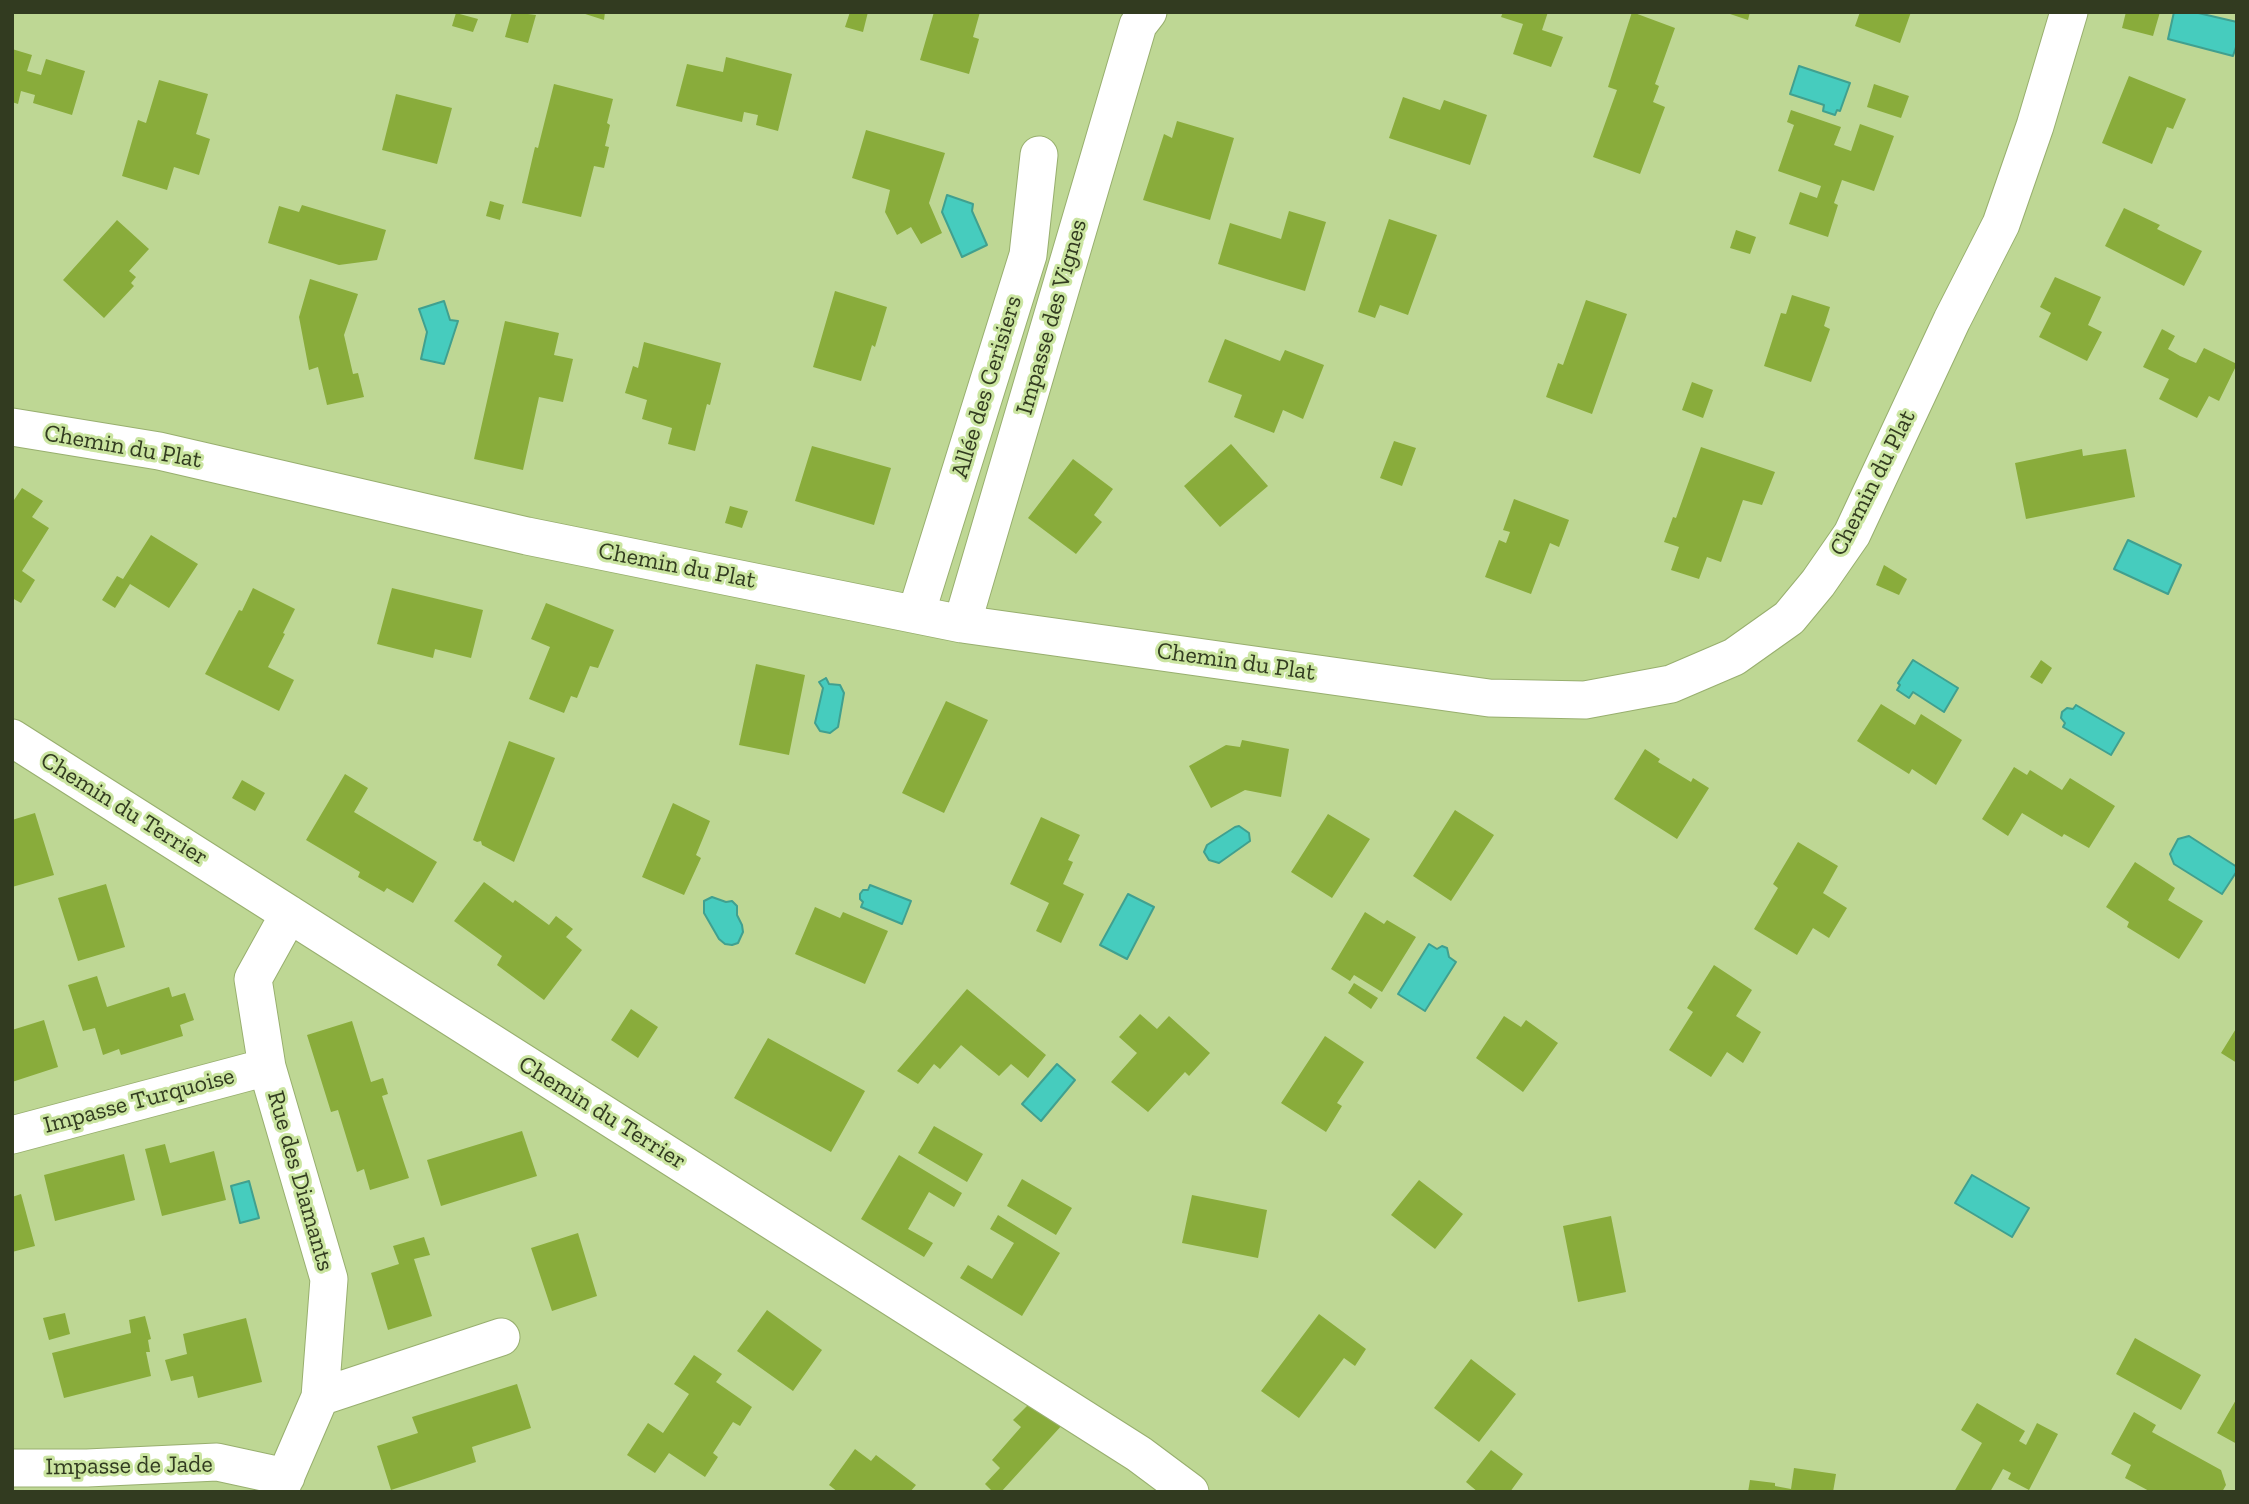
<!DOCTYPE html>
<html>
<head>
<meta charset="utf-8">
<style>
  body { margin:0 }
  #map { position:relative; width:2249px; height:1504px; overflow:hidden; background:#bed794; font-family:"Zilla Slab",serif }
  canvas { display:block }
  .frame { position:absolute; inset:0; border:14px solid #323b20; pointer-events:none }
</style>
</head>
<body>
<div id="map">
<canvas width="2249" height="1504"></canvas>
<div class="frame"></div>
</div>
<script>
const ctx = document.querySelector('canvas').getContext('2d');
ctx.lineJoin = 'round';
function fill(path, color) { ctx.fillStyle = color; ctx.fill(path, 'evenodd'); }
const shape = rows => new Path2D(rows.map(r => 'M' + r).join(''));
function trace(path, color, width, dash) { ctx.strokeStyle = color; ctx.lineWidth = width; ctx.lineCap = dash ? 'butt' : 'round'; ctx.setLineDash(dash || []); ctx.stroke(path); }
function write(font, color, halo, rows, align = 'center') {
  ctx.font = font + ' "Zilla Slab",serif'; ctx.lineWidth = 6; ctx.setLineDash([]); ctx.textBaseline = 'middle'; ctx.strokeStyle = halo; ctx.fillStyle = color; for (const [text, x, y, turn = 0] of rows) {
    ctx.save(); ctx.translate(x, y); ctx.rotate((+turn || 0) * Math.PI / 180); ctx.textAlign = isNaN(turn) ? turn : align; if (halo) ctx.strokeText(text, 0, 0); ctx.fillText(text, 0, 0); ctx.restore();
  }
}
const water = shape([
  [2174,12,2194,12,2237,22,2237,44,2233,56,2168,39,2174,12],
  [1799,66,1850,83,1840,111,1837,110,1835,115,1823,111,1824,105,1790,94,1799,66],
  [947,195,973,204,972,211,987,245,962,257,942,212,947,195],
  [444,301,450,320,458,321,444,364,421,359,427,332,419,309,444,301],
  [2128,540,2181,565,2168,594,2114,569,2128,540],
  [1913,660,1958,688,1944,712,1913,692,1909,698,1897,690,1900,685,1898,683,1913,660],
  [826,678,829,684,840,685,844,693,838,727,830,733,820,731,815,723,823,688,819,682,826,678],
  [2076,705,2124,733,2111,755,2063,727,2065,723,2061,718,2062,712,2067,708,2073,709,2076,705],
  [1239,826,1249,833,1250,841,1219,863,1209,860,1204,852,1207,845,1235,827,1239,826],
  [2189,836,2237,867,2237,871,2222,894,2174,864,2170,854,2178,839,2189,836],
  [870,885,911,901,902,924,861,907,863,902,860,899,860,894,863,890,868,890,870,885],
  [1128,894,1154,907,1127,959,1100,945,1128,894],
  [712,897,726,902,732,901,737,906,737,915,742,925,743,932,738,943,732,945,725,944,719,939,704,913,704,901,712,897],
  [1429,944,1437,949,1442,946,1447,948,1449,957,1456,962,1425,1011,1398,994,1429,944],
  [1057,1064,1075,1080,1041,1121,1022,1104,1057,1064],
  [1972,1175,2029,1208,2012,1237,1955,1203,1972,1175],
  [249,1181,259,1218,240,1223,231,1186,249,1181]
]);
fill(water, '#46ccbe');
trace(water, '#40a08f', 2);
fill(shape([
  [512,12,536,15,528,43,505,37],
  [579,12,605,12,604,20],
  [850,12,868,12,863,32,845,27],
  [934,12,980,12,973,37,979,39,969,74,920,60],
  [1503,12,1548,12,1542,30,1563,37,1551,67,1513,54,1523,24,1501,17],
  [1632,12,1675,28,1655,84,1659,86,1653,102,1665,107,1640,174,1593,157,1617,90,1608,87],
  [1724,12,1750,12,1748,20],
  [1860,12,1911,12,1900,43,1855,26],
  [2126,12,2160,12,2153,36,2122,28],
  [456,13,478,19,473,32,452,26],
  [12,49,32,55,27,71,41,75,46,59,85,71,72,115,33,103,35,95,21,91,18,104,12,102],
  [726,57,792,74,778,131,756,125,758,115,744,112,742,122,676,106,687,64,723,72],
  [2129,76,2186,99,2173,129,2167,127,2152,164,2102,143],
  [159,80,208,94,196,134,210,139,199,175,174,167,167,190,122,176,138,120,146,123],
  [554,84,613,99,607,123,610,125,605,146,609,147,604,168,594,166,581,217,522,203,535,147,538,148],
  [1874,84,1909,96,1901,118,1867,107],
  [396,94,452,108,437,164,382,150],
  [1403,97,1440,110,1444,100,1487,115,1470,165,1389,138],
  [1791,110,1841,127,1834,145,1851,151,1860,124,1894,136,1874,191,1842,180,1834,203,1838,205,1828,237,1789,224,1800,192,1817,198,1821,186,1778,171,1794,125,1787,122],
  [1177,121,1234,138,1210,220,1143,200,1164,134,1172,138],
  [866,130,945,153,929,203,942,233,921,244,911,227,897,235,885,212,890,190,852,178],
  [490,201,504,205,500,220,486,216],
  [302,205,386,230,377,260,339,265,268,243,279,206,299,212],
  [2124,208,2160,225,2157,229,2202,251,2184,286,2105,246],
  [1289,211,1326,222,1305,291,1218,264,1230,223,1281,239],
  [1389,219,1437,235,1408,315,1380,305,1375,318,1358,312],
  [117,220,149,249,129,271,136,277,131,283,134,286,104,318,63,280],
  [1736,230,1756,237,1750,254,1730,248],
  [2055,277,2101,297,2088,325,2102,332,2087,361,2039,337,2051,313,2040,307],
  [310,279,358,294,344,335,353,374,358,373,364,397,327,405,318,367,309,370,299,317],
  [835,291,887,307,875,347,872,345,861,381,813,367],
  [1792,295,1830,307,1824,326,1830,329,1811,382,1764,366,1781,313,1786,314],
  [1586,300,1627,314,1592,414,1546,397,1558,363,1563,365],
  [505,321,559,333,554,355,573,359,563,402,539,397,523,470,474,459],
  [2162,329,2175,336,2168,349,2180,356,2196,363,2204,348,2237,364,2219,401,2209,396,2197,418,2159,399,2169,379,2143,367],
  [1225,339,1280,361,1285,350,1324,365,1303,419,1283,410,1274,433,1234,417,1242,395,1208,382],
  [644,342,721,363,710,405,707,404,695,451,668,444,672,428,642,419,647,400,625,393,633,366,638,368],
  [1692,382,1713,390,1703,418,1682,410],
  [1394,441,1416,448,1402,486,1380,478],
  [1231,444,1268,486,1220,527,1184,486],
  [812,446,891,468,874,525,795,501],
  [1701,447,1775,472,1762,505,1743,500,1721,562,1707,557,1699,579,1671,570,1679,547,1664,542,1673,517,1676,518],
  [2082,449,2083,456,2126,449,2135,497,2026,519,2015,463],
  [1073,459,1113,489,1094,515,1102,522,1076,554,1028,518],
  [22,488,43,501,32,517,49,528,22,571,35,580,21,603,12,598,12,503],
  [1514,499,1569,520,1559,547,1550,543,1531,594,1485,577,1499,540,1506,543,1510,532,1503,530],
  [730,506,748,511,742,528,725,523],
  [151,535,198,564,169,608,130,584,115,608,102,600,117,576,123,579],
  [1884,565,1907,579,1899,595,1876,585],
  [253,588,295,609,283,633,285,634,268,667,294,680,279,711,205,674,239,610,242,611],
  [392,588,483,610,471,658,435,649,433,658,377,644],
  [546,603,614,630,598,668,590,666,577,698,571,696,564,713,529,699,550,647,531,639],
  [2041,660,2052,668,2042,684,2030,677],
  [756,664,805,675,789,755,739,745],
  [946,701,988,720,944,813,902,793],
  [1881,704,1915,725,1921,714,1962,740,1936,785,1912,769,1909,774,1857,741],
  [1242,740,1289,749,1281,797,1245,790,1211,808,1189,766,1226,745,1240,747],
  [509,741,555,758,514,862,482,845,481,841,477,842,473,840],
  [1645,749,1660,759,1658,762,1691,782,1693,778,1709,788,1677,839,1614,799],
  [2014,767,2027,775,2030,770,2062,790,2070,778,2115,806,2089,848,2064,834,2062,837,2022,813,2008,836,1982,819],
  [345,774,368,788,354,812,437,862,413,903,387,888,384,892,358,877,360,872,306,840],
  [242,780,265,793,255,811,232,798],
  [673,803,710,821,696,855,701,858,684,895,642,877],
  [1455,810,1494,835,1451,901,1413,876],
  [35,813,54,875,12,887,12,820],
  [1328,814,1370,839,1332,898,1291,872],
  [1041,817,1080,835,1068,860,1073,862,1063,884,1084,894,1061,943,1036,931,1049,903,1010,884],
  [1798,842,1838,866,1823,893,1847,908,1829,938,1813,928,1797,955,1754,929,1778,888,1773,884],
  [2135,862,2175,888,2168,900,2203,921,2179,959,2127,927,2129,922,2106,907],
  [484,882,513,903,515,900,549,925,556,916,573,929,566,937,582,950,544,1000,497,965,502,956,454,921],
  [106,884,125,947,78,961,58,898],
  [815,907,840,918,843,912,888,931,865,984,795,954],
  [1365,912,1384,924,1387,920,1416,937,1382,992,1354,975,1350,981,1331,969],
  [1714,965,1752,990,1736,1016,1761,1032,1743,1063,1727,1052,1711,1077,1669,1050,1693,1012,1687,1008],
  [97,976,107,1007,169,987,172,997,185,993,194,1020,180,1025,183,1036,121,1055,119,1049,103,1055,95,1028,83,1031,68,985],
  [1354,983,1378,998,1371,1009,1348,993],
  [967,989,1046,1055,1028,1078,1011,1064,999,1076,961,1045,940,1069,934,1064,918,1084,897,1071],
  [631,1009,658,1027,638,1058,611,1040],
  [1140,1014,1157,1029,1169,1016,1210,1053,1189,1076,1185,1072,1148,1112,1111,1082,1137,1053,1119,1037],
  [1504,1016,1521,1027,1526,1020,1558,1043,1523,1092,1476,1058],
  [44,1020,58,1067,12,1082,12,1030],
  [352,1021,371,1082,383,1078,388,1094,382,1096,409,1178,370,1190,364,1169,357,1172,338,1110,331,1112,307,1035],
  [2237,1027,2237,1063,2221,1053],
  [1325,1036,1364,1062,1337,1103,1342,1106,1326,1132,1281,1103],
  [768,1038,865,1091,831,1152,734,1098],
  [934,1126,983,1154,967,1182,918,1153],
  [522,1131,537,1176,441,1206,427,1160],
  [165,1144,170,1163,214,1151,226,1200,162,1216,145,1149],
  [124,1154,135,1200,55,1221,44,1175],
  [899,1155,962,1193,954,1207,929,1192,908,1229,933,1243,924,1257,861,1219],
  [1022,1179,1072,1208,1056,1235,1007,1206],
  [1419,1180,1463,1214,1435,1249,1391,1215],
  [21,1194,35,1246,12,1252,12,1197],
  [1192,1195,1267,1210,1258,1258,1182,1243],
  [998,1215,1060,1253,1022,1316,960,1278,968,1265,992,1279,1014,1243,990,1229],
  [1611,1216,1626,1292,1578,1302,1563,1226],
  [578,1233,597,1296,552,1311,531,1248],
  [424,1237,430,1255,414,1259,432,1316,388,1330,371,1273,399,1264,393,1246],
  [767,1310,822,1350,793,1391,737,1351],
  [65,1313,70,1334,49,1340,43,1318],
  [1319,1314,1366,1349,1355,1366,1344,1358,1299,1418,1261,1391],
  [145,1316,151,1339,148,1340,150,1352,146,1352,151,1376,64,1398,52,1353,131,1333,129,1320],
  [246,1318,262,1382,198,1398,193,1376,171,1381,165,1360,187,1354,183,1334],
  [2135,1338,2201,1375,2181,1410,2116,1374],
  [694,1355,722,1374,716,1382,752,1407,740,1426,733,1422,713,1453,718,1457,705,1477,669,1453,655,1473,627,1455,648,1423,663,1433,689,1394,674,1384],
  [1471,1359,1516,1394,1479,1442,1434,1408],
  [517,1384,531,1428,472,1447,476,1462,391,1490,377,1446,418,1433,412,1417],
  [2237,1398,2237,1444,2217,1433],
  [1030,1403,1063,1424,1001,1492,993,1492,985,1484,1000,1468,992,1460,1021,1427,1013,1420],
  [1977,1403,2025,1431,2019,1441,2026,1445,2037,1423,2058,1434,2029,1490,2008,1479,2011,1473,2003,1469,1990,1492,1954,1492,1982,1443,1961,1430],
  [2134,1412,2156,1425,2152,1432,2221,1470,2226,1485,2222,1492,2151,1492,2125,1478,2131,1465,2111,1454],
  [855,1449,871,1461,876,1455,916,1485,910,1492,838,1492,829,1485],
  [1491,1450,1523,1474,1510,1492,1478,1492,1466,1482],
  [1794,1468,1836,1474,1833,1492,1748,1492,1750,1480,1775,1483,1775,1486,1791,1489]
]), '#89ac3b');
const street = shape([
  [12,427,159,451,527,536,962,624,1489,698,1585,700,1671,684,1734,657,1789,618,1818,583,1852,534,1952,320,2001,224,2035,126,2069,12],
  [916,614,1028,255,1039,155],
  [962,624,1138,25,1148,12],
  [12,738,1139,1454,1190,1492],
  [12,1135,267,1067],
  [320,1397,501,1337],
  [12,1468,87,1468,217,1462,286,1477],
  [279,1492,320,1397,329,1279,267,1067,253,979,289,914]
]);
trace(street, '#98af6e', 39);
trace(street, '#fff', 37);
write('24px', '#323b20', '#cbe5a1', [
  ["Impasse des Vignes",1052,317,-74],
  ["Allée des Cerisiers",987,387,-73],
  ["Chemin du Plat",123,447,10],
  ["Chemin du Plat",1873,483,-63],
  ["Chemin du Plat",677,566,11],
  ["Chemin du Plat",1236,662,8],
  ["Chemin du Terrier",124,809,32],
  ["Impasse Turquoise",139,1101,-15],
  ["Chemin du Terrier",602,1113,32],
  ["Rue des Diamants",300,1181,74],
  ["Impasse de Jade",129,1466,-1]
]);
</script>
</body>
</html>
